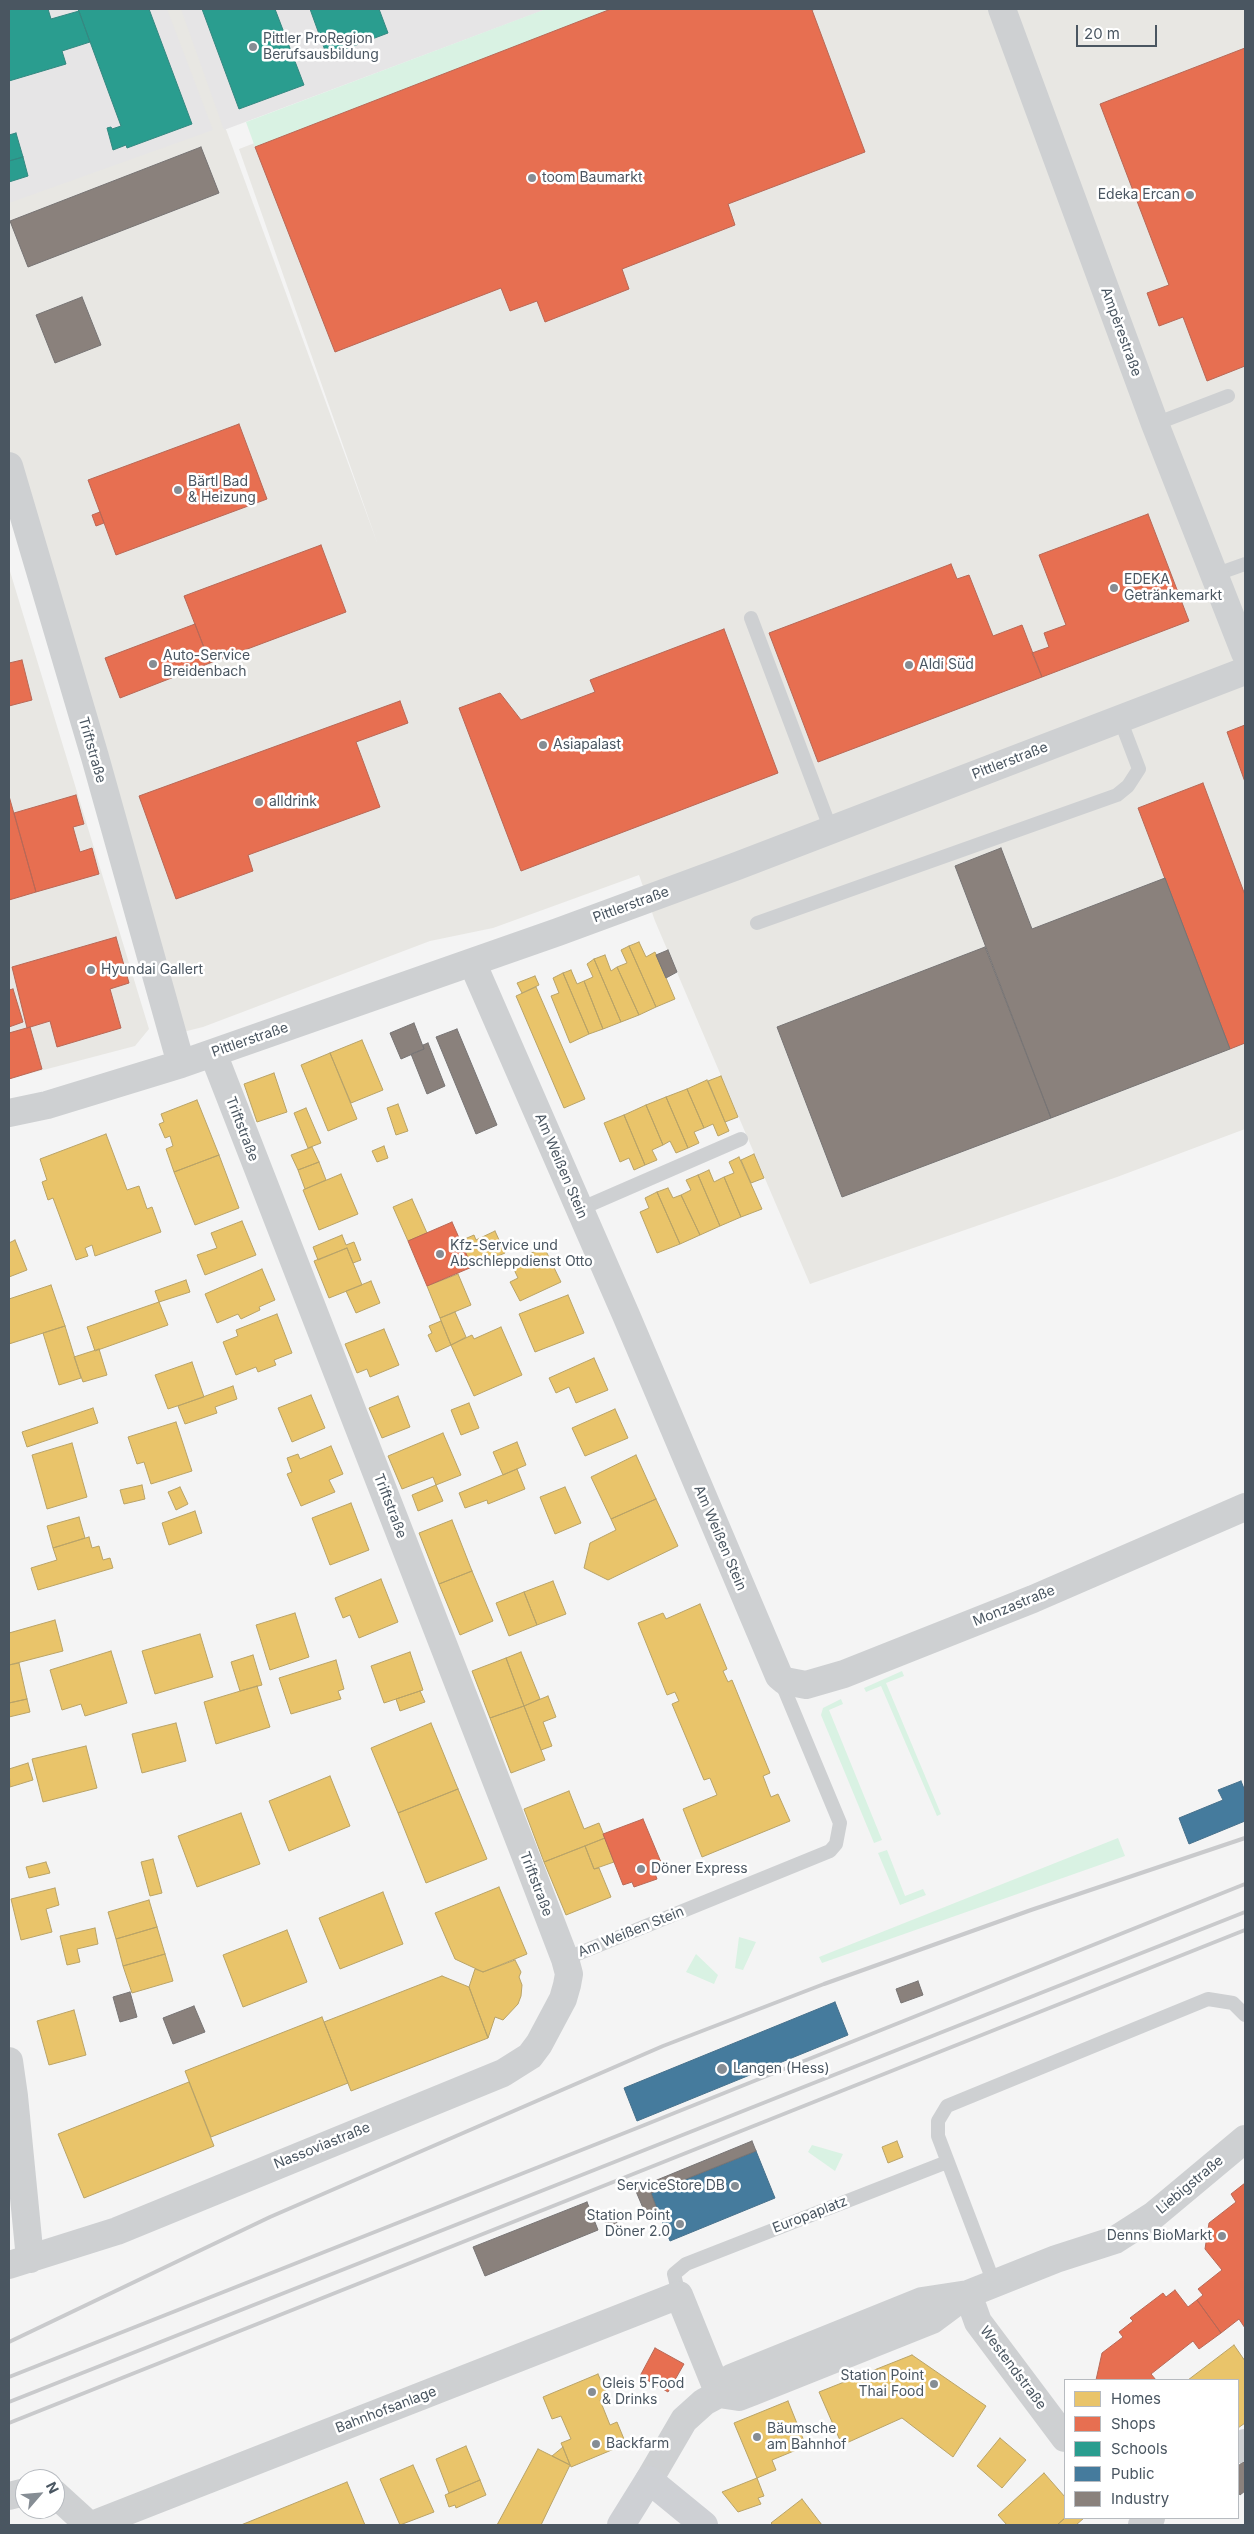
<!DOCTYPE html>
<html>
<head>
<meta charset="utf-8">
<style>
  body { margin:0 }
  #map { position:relative; width:1254px; height:2534px; overflow:hidden; background:#f4f4f4; font-family:Inter,sans-serif }
  canvas { display:block }
  .frame { position:absolute; inset:0; border:10px solid #4a5661; pointer-events:none }
  .legend { position:absolute; left:1064px; top:2379px; width:175px; height:140px; box-sizing:border-box; background:#fff; border:1px solid #b7bbc0; margin:0; padding:6px 9px; list-style:none; font-size:15px; color:#4a5661 }
  .legend li { display:flex; align-items:center; gap:10px; height:25px }
  .legend b { width:25px; border:1px solid #b7bbc0 }
  .north { position:absolute; left:15px; top:2469px; width:50px; height:50px; box-sizing:border-box; background:#fff; border:1px solid #b7bbc0; border-radius:50%; rotate:63deg; font-size:14px; font-weight:700; line-height:20px; text-align:center; color:#4a5661 }
  .north::after { content:''; display:block; margin:auto; width:18px; height:22px; background:#868d94; clip-path:polygon(50% 0,100% 100%,50% 72%,0 100%) }
  .scale { position:absolute; left:1076px; top:25px; width:81px; height:22px; box-sizing:border-box; border:2px solid #4a5661; border-top:0; padding-left:6px; font-size:15px; line-height:18px; white-space:nowrap; color:#4a5661; -webkit-text-stroke:4px #fff; paint-order:stroke }
</style>
</head>
<body>
<div id="map">
<canvas width="1254" height="2534"></canvas>
<div class="frame"></div>
<ul class="legend">
<li><b style="height:14px;background:#e9c46a"></b>Homes</li>
<li><b style="height:14px;background:#e76f51"></b>Shops</li>
<li><b style="height:14px;background:#2a9d8f"></b>Schools</li>
<li><b style="height:14px;background:#457b9d"></b>Public</li>
<li><b style="height:14px;background:#8a817c"></b>Industry</li>
</ul>
<div class="north">N</div>
<div class="scale">20 m</div>
</div>
<script>
const ctx = document.querySelector('canvas').getContext('2d');
ctx.lineJoin = 'round';
function fill(path, color) { ctx.fillStyle = color; ctx.fill(path, 'evenodd'); }
const shape = rows => new Path2D(rows.map(r => 'M' + r).join(''));
function trace(path, color, width, dash) { ctx.strokeStyle = color; ctx.lineWidth = width; ctx.lineCap = dash ? 'butt' : 'round'; ctx.setLineDash(dash || []); ctx.stroke(path); }
function write(font, color, halo, rows, align = 'center') {
  ctx.font = font + ' Inter,sans-serif'; ctx.lineWidth = 5; ctx.setLineDash([]); ctx.textBaseline = 'middle'; ctx.strokeStyle = halo; ctx.fillStyle = color; for (const [text, x, y, turn = 0] of rows) {
    ctx.save(); ctx.translate(x, y); ctx.rotate((+turn || 0) * Math.PI / 180); ctx.textAlign = isNaN(turn) ? turn : align; if (halo) ctx.strokeText(text, 0, 0); ctx.fillText(text, 0, 0); ctx.restore();
  }
}
fill(shape([
  [9,9,182,9,378,545,239,149,605,9,1245,9,1245,1129,1117,1177,810,1284,655,921,639,875,493,928,430,941,203,1027,171,1035,9,466],
  [9,568,149,1029,135,1046,9,1079]
]), '#e8e7e3');
fill(shape([
  [9,9,167,9,213,130,9,203],
  [181,9,547,9,224,130]
]), '#e6e5e6');
fill(shape([
  [546,9,612,9,255,147,246,122],
  [902,1671,904,1676,886,1683,941,1814,937,1816,881,1686,866,1692,864,1688],
  [841,1699,843,1704,829,1710,882,1840,874,1843,821,1715,823,1708],
  [1118,1838,1125,1856,822,1963,819,1957],
  [887,1850,905,1896,923,1889,926,1895,900,1905,878,1853],
  [739,1937,756,1942,743,1970,735,1968],
  [696,1954,718,1975,714,1984,686,1972],
  [812,2145,843,2154,835,2171,808,2152]
]), '#d9f2e3');
const homes = shape([
  [639,942,646,957,655,952,675,999,656,1007,629,946,639,942],
  [629,946,656,1007,639,1015,617,967,627,963,621,950,629,946],
  [605,955,611,971,617,967,639,1015,621,1022,594,959,605,955],
  [594,959,621,1022,603,1029,584,981,593,977,587,964,594,959],
  [571,970,577,984,584,981,603,1029,589,1034,563,973,571,970],
  [563,973,589,1034,570,1043,551,996,559,993,553,978,563,973],
  [535,976,539,985,522,993,517,983,535,976],
  [536,987,585,1099,564,1108,516,996,536,987],
  [362,1040,383,1090,351,1103,330,1053,362,1040],
  [330,1053,357,1119,328,1131,301,1065,330,1053],
  [274,1073,287,1112,257,1122,244,1084,274,1073],
  [721,1076,738,1117,725,1122,708,1081,721,1076],
  [707,1080,729,1131,718,1136,713,1124,704,1128,687,1089,707,1080],
  [687,1089,704,1128,694,1132,699,1143,688,1148,666,1097,687,1089],
  [666,1097,688,1148,676,1153,670,1141,663,1145,646,1105,666,1097],
  [197,1100,219,1155,174,1172,166,1149,173,1146,170,1136,165,1138,159,1124,164,1122,161,1114,197,1100],
  [398,1104,408,1131,396,1135,387,1108,398,1104],
  [646,1105,663,1145,652,1150,657,1160,645,1165,624,1115,646,1105],
  [306,1108,321,1143,308,1148,294,1113,306,1108],
  [624,1115,645,1165,634,1170,629,1158,620,1162,604,1123,624,1115],
  [106,1134,127,1190,139,1186,147,1209,152,1207,161,1232,95,1256,92,1245,85,1248,88,1256,76,1260,53,1198,48,1200,42,1182,47,1180,40,1159,106,1134],
  [384,1146,388,1158,377,1162,372,1151,384,1146],
  [312,1147,319,1162,298,1170,291,1155,312,1147],
  [754,1154,764,1178,751,1183,741,1160,754,1154],
  [219,1155,239,1208,195,1225,174,1172,219,1155],
  [739,1157,762,1209,741,1217,724,1177,734,1173,729,1162,739,1157],
  [319,1162,326,1180,305,1189,298,1170,319,1162],
  [709,1170,714,1182,724,1177,741,1217,720,1226,698,1175,709,1170],
  [341,1174,358,1214,319,1230,303,1190,341,1174],
  [698,1175,720,1226,700,1235,681,1195,691,1190,686,1180,698,1175],
  [668,1188,673,1198,681,1195,700,1235,680,1244,657,1192,668,1188],
  [657,1192,680,1244,657,1253,640,1212,649,1208,645,1198,657,1192],
  [412,1199,427,1233,408,1241,393,1207,412,1199],
  [242,1221,256,1255,205,1275,197,1255,217,1248,211,1233,242,1221],
  [495,1231,505,1253,472,1267,460,1241,474,1235,476,1240,495,1231],
  [342,1235,346,1245,354,1242,361,1260,353,1263,347,1248,318,1260,313,1247,342,1235],
  [15,1240,27,1270,9,1277,9,1243,15,1240],
  [544,1247,561,1282,520,1301,510,1282,518,1278,511,1263,544,1247],
  [347,1248,362,1285,329,1298,314,1261,347,1248],
  [262,1269,275,1300,259,1307,260,1310,241,1319,238,1314,217,1323,205,1294,262,1269],
  [458,1274,471,1305,440,1318,427,1286,458,1274],
  [186,1280,190,1292,159,1302,155,1291,186,1280],
  [371,1281,380,1303,356,1313,346,1291,371,1281],
  [51,1285,65,1326,9,1344,9,1299,51,1285],
  [568,1295,584,1333,535,1352,519,1314,568,1295],
  [159,1302,168,1325,95,1351,87,1327,159,1302],
  [455,1312,466,1337,451,1345,440,1318,455,1312],
  [277,1314,292,1353,274,1360,276,1365,258,1372,256,1367,236,1375,223,1342,238,1336,236,1330,277,1314],
  [441,1321,451,1345,436,1352,428,1335,432,1333,429,1326,441,1321],
  [65,1326,81,1378,59,1385,43,1333,65,1326],
  [501,1327,522,1375,474,1396,451,1345,472,1335,474,1339,501,1327],
  [384,1329,399,1365,370,1377,367,1369,357,1373,345,1344,384,1329],
  [99,1349,107,1375,83,1382,74,1357,99,1349],
  [594,1358,608,1390,576,1403,569,1387,556,1393,549,1378,594,1358],
  [192,1362,204,1397,168,1409,155,1375,192,1362],
  [233,1386,237,1399,215,1407,217,1413,185,1424,178,1406,233,1386],
  [311,1395,325,1428,292,1442,278,1408,311,1395],
  [398,1396,410,1427,382,1438,369,1408,398,1396],
  [469,1403,479,1428,461,1435,451,1410,469,1403],
  [93,1408,98,1423,27,1447,22,1432,93,1408],
  [615,1409,628,1438,585,1456,572,1428,615,1409],
  [176,1422,192,1471,151,1484,144,1462,137,1464,128,1437,176,1422],
  [443,1433,461,1475,436,1485,433,1477,402,1489,388,1456,443,1433],
  [517,1442,526,1465,503,1475,493,1452,517,1442],
  [72,1443,87,1497,47,1509,32,1455,72,1443],
  [331,1446,343,1474,329,1480,335,1492,301,1506,287,1474,292,1472,287,1458,298,1454,300,1459,331,1446],
  [636,1455,656,1499,611,1519,591,1477,636,1455],
  [517,1469,525,1489,488,1504,487,1500,465,1508,459,1493,517,1469],
  [142,1485,145,1499,124,1504,120,1490,142,1485],
  [436,1485,443,1501,418,1511,412,1495,436,1485],
  [180,1487,188,1504,176,1510,168,1492,180,1487],
  [565,1487,581,1523,555,1534,540,1497,565,1487],
  [656,1499,678,1546,608,1580,584,1568,590,1543,616,1530,611,1519,656,1499],
  [351,1503,369,1550,330,1565,312,1518,351,1503],
  [195,1511,202,1533,169,1545,162,1523,195,1511],
  [79,1517,85,1538,53,1548,47,1526,79,1517],
  [452,1520,472,1571,439,1584,419,1533,452,1520],
  [89,1537,92,1548,99,1546,103,1560,110,1558,113,1568,38,1590,31,1568,57,1560,53,1548,89,1537],
  [472,1571,493,1621,460,1635,439,1584,472,1571],
  [381,1579,398,1622,359,1638,350,1615,343,1618,335,1598,381,1579],
  [553,1581,566,1614,537,1625,524,1592,553,1581],
  [524,1592,537,1625,509,1636,496,1603,524,1592],
  [700,1604,727,1669,723,1671,728,1682,732,1680,770,1773,763,1776,771,1797,778,1794,790,1821,702,1857,683,1809,717,1795,710,1778,704,1780,672,1704,679,1701,675,1692,667,1695,638,1623,663,1613,666,1619,700,1604],
  [295,1613,309,1657,270,1670,256,1625,295,1613],
  [55,1620,63,1651,9,1665,9,1633,55,1620],
  [200,1634,213,1677,155,1694,142,1651,200,1634],
  [111,1651,127,1703,85,1716,81,1704,62,1710,50,1670,111,1651],
  [410,1652,423,1690,384,1703,371,1666,410,1652],
  [521,1652,540,1699,524,1706,506,1658,521,1652],
  [253,1655,262,1685,240,1691,231,1662,253,1655],
  [506,1658,524,1706,490,1718,472,1671,506,1658],
  [336,1660,344,1689,338,1691,341,1699,291,1714,279,1678,336,1660],
  [19,1663,27,1699,9,1703,9,1665,19,1663],
  [257,1686,270,1727,216,1744,204,1702,257,1686],
  [420,1691,425,1702,400,1711,396,1699,420,1691],
  [548,1696,556,1717,543,1722,552,1746,541,1750,524,1706,548,1696],
  [27,1699,30,1712,9,1717,9,1703,27,1699],
  [524,1706,545,1760,511,1773,490,1718,524,1706],
  [176,1723,186,1761,142,1773,132,1734,176,1723],
  [431,1723,458,1789,398,1813,371,1748,431,1723],
  [86,1746,97,1788,43,1802,32,1759,86,1746],
  [28,1763,33,1780,10,1787,9,1769,28,1763],
  [330,1776,350,1826,289,1851,269,1801,330,1776],
  [458,1789,487,1859,426,1883,398,1813,458,1789],
  [569,1791,584,1829,599,1823,605,1838,544,1862,524,1809,569,1791],
  [241,1813,260,1864,197,1887,178,1836,241,1813],
  [605,1838,614,1862,594,1869,585,1846,605,1838],
  [585,1846,594,1869,599,1868,611,1897,566,1915,544,1862,585,1846],
  [153,1859,162,1893,150,1896,141,1862,153,1859],
  [46,1862,50,1873,29,1878,26,1867,46,1862],
  [499,1887,527,1954,483,1972,455,1959,435,1913,499,1887],
  [55,1888,59,1905,46,1909,52,1932,21,1940,11,1899,55,1888],
  [383,1892,403,1944,340,1969,319,1918,383,1892],
  [149,1900,157,1927,116,1939,108,1912,149,1900],
  [157,1927,165,1954,123,1966,116,1939,157,1927],
  [95,1928,98,1944,77,1949,80,1962,67,1965,60,1936,95,1928],
  [287,1930,307,1982,243,2007,223,1955,287,1930],
  [165,1954,173,1981,132,1993,123,1966,165,1954],
  [515,1960,521,1972,519,1977,522,1985,521,1996,518,2004,503,2020,495,2017,488,2038,469,1987,475,1969,483,1972,515,1960],
  [442,1976,469,1987,488,2038,351,2091,324,2022,442,1976],
  [74,2010,86,2055,49,2065,37,2021,74,2010],
  [322,2017,348,2083,211,2137,185,2071,322,2017],
  [189,2082,214,2146,84,2198,58,2134,189,2082],
  [897,2141,903,2157,888,2163,882,2147,897,2141],
  [1234,2345,1245,2361,1245,2423,1238,2428,1238,2380,1188,2380,1234,2345],
  [912,2355,986,2406,953,2457,902,2418,842,2445,819,2392,912,2355],
  [598,2374,608,2397,600,2400,610,2425,617,2422,626,2444,571,2467,561,2443,571,2439,561,2416,552,2419,543,2397,598,2374],
  [788,2401,806,2446,772,2460,776,2470,757,2478,734,2423,788,2401],
  [1000,2438,1026,2460,1002,2488,977,2466,1000,2438],
  [466,2446,480,2480,449,2493,436,2459,466,2446],
  [563,2447,570,2465,552,2456,563,2447],
  [538,2449,570,2465,541,2525,497,2525,538,2449],
  [413,2465,434,2512,400,2525,380,2479,413,2465],
  [1044,2473,1065,2497,1065,2518,1057,2525,1007,2525,998,2515,1044,2473],
  [757,2478,764,2496,758,2498,761,2504,738,2512,722,2492,757,2478],
  [480,2480,486,2495,456,2508,455,2505,449,2507,445,2495,480,2480],
  [347,2482,365,2525,241,2525,347,2482],
  [802,2499,822,2525,773,2525,771,2523,802,2499],
  [1065,2518,1084,2518,1076,2525,1057,2525,1065,2518]
]);
fill(homes, '#e9c46a');
trace(homes, '#b9a367', 1);
const shops = shape([
  [611,9,816,9,812,10,865,152,728,204,735,225,622,269,629,289,545,322,537,301,510,311,501,288,335,352,255,147,611,9],
  [1245,48,1245,366,1207,381,1183,317,1159,326,1147,293,1169,285,1100,104,1245,48],
  [239,424,267,499,116,555,88,480,239,424],
  [100,512,104,523,96,526,92,515,100,512],
  [1148,514,1189,621,1042,677,1032,653,1049,647,1044,633,1066,625,1039,555,1148,514],
  [321,545,346,612,210,663,184,596,321,545],
  [951,564,957,579,969,575,993,636,1022,625,1042,677,818,762,769,633,951,564],
  [195,624,210,663,120,698,105,658,195,624],
  [724,629,778,773,521,871,459,708,500,693,521,720,595,692,590,680,724,629],
  [22,660,32,700,9,706,9,663,22,660],
  [400,701,408,723,356,742,380,807,248,855,253,871,176,899,139,796,400,701],
  [1245,725,1245,782,1227,732,1245,725],
  [1203,783,1245,895,1245,1043,1230,1049,1138,808,1203,783],
  [76,795,84,824,73,827,80,852,92,848,99,874,36,892,14,813,76,795],
  [9,796,36,892,9,900,9,796],
  [116,937,129,983,110,989,121,1028,57,1047,50,1021,27,1028,12,967,116,937],
  [13,989,23,1022,9,1027,9,990,13,989],
  [30,1027,42,1069,9,1079,9,1033,30,1027],
  [452,1222,472,1267,427,1286,408,1241,452,1222],
  [643,1819,663,1867,654,1871,657,1879,634,1887,632,1882,623,1885,603,1834,643,1819],
  [1245,2183,1245,2328,1239,2319,1221,2333,1197,2300,1203,2295,1198,2289,1222,2270,1205,2249,1209,2223,1236,2202,1231,2194,1245,2183],
  [1175,2290,1188,2307,1197,2300,1221,2333,1199,2349,1193,2341,1151,2374,1156,2380,1096,2380,1102,2353,1123,2337,1119,2332,1133,2321,1130,2318,1163,2293,1166,2297,1175,2290],
  [655,2348,684,2364,668,2392,640,2376,655,2348]
]);
fill(shops, '#e76f51');
trace(shops, '#b86856', 1);
const schools = shape([
  [9,9,48,9,51,19,79,11,90,42,62,51,66,64,9,81,9,9],
  [78,9,149,9,192,124,127,148,126,145,113,150,107,128,111,127,112,129,121,126,78,9],
  [202,9,275,9,304,85,239,109,202,9],
  [310,9,379,9,388,33,327,56,310,9],
  [16,133,23,157,9,161,9,135,16,133],
  [23,157,28,176,9,182,9,161,23,157]
]);
fill(schools, '#2a9d8f');
trace(schools, '#348881', 1);
const public = shape([
  [1241,1781,1245,1791,1245,1821,1189,1844,1179,1818,1223,1800,1218,1790,1241,1781],
  [835,2002,848,2035,637,2121,624,2088,835,2002],
  [756,2151,775,2198,670,2241,651,2193,756,2151]
]);
fill(public, '#457b9d');
trace(public, '#46708b', 1);
const industry = shape([
  [201,147,219,193,28,267,10,221,201,147],
  [82,297,101,345,55,363,36,315,82,297],
  [1001,848,1032,929,1165,878,1230,1049,1051,1118,955,866,1001,848],
  [985,947,1051,1118,842,1197,777,1027,985,947],
  [668,950,677,972,666,978,656,955,668,950],
  [414,1023,424,1049,401,1059,390,1033,414,1023],
  [457,1029,497,1125,476,1134,436,1037,457,1029],
  [428,1043,445,1086,427,1094,411,1054,424,1049,423,1045,428,1043],
  [918,1981,923,1995,901,2003,896,1989,918,1981],
  [130,1992,137,2017,120,2022,113,1997,130,1992],
  [194,2006,205,2032,173,2044,163,2018,194,2006],
  [752,2141,756,2151,651,2193,657,2210,646,2215,635,2189,752,2141],
  [587,2202,598,2230,485,2276,473,2247,587,2202],
  '605 2224a6 6 0 1 1 12 0a6 6 0 1 1-12 0Z',
  [1243,2462,1245,2464,1245,2491,1240,2495,1238,2492,1238,2466,1243,2462]
]);
fill(industry, '#8a817c');
trace(industry, '#777474', 1);
trace(shape([
  [1155,424,1228,396],
  [1214,575,1245,564],
  [751,618,831,830],
  [757,923,1117,795,1128,786,1139,769,1120,719],
  [580,1209,741,1139],
  [565,1959,830,1851,836,1844,840,1823,780,1679],
  [994,2283,938,2136,938,2121,947,2106,1208,1999,1233,2003,1245,2015],
  [679,2295,674,2274,686,2264,947,2162]
]), '#ced0d2', 14);
trace(shape([
  [1002,9,1155,424,1245,653],
  [9,466,95,757,181,1064],
  [472,962,626,1315,779,1676,785,1681,806,1685,844,1674,1033,1599,1245,1507],
  [9,1113,47,1105,181,1064,558,932,737,866,1245,671],
  [9,2061,14,2096,30,2259],
  [9,2265,117,2231,503,2073,530,2056,539,2044,563,1999,567,1985,569,1974,565,1959,524,1852,213,1053],
  [968,2294,978,2322,1065,2438],
  [719,2394,739,2397,752,2392,932,2320,963,2297],
  [1238,2449,1245,2443],
  [649,2480,684,2420,704,2402,719,2394,731,2378,922,2301,968,2294,1056,2259,1115,2240,1154,2215,1245,2139],
  [55,2494,89,2525],
  [9,2496,25,2492],
  [92,2525,679,2295,719,2394],
  [1142,2525,1151,2518]
]), '#ced0d2', 28);
trace(shape([
  [621,2525,649,2480,704,2525]
]), '#ced0d4', 28);
trace(shape([
  [9,2342,270,2217,663,2046,824,1984,1031,1910,1245,1838],
  [9,2377,637,2128,1245,1884],
  [9,2402,1245,1912],
  [9,2423,1245,1930]
]), '#c9cacc', 4);
for (const [x, y, r, color] of [
  [253,47,5,"#868d94"],
  [532,178,5,"#868d94"],
  [1190,195,5,"#868d94"],
  [178,490,5,"#868d94"],
  [1114,588,5,"#868d94"],
  [153,664,5,"#868d94"],
  [909,665,5,"#868d94"],
  [543,745,5,"#868d94"],
  [259,802,5,"#868d94"],
  [91,970,5,"#868d94"],
  [440,1254,5,"#868d94"],
  [641,1869,5,"#868d94"],
  [722,2069,6,"#868d94"],
  [735,2186,5,"#868d94"],
  [680,2224,5,"#868d94"],
  [1222,2236,5,"#868d94"],
  [934,2384,5,"#868d94"],
  [592,2392,5,"#868d94"],
  [757,2437,5,"#868d94"],
  [596,2444,5,"#868d94"]
]) { const dot = new Path2D(); dot.arc(x, y, r, 0, 2 * Math.PI); ctx.fillStyle = color; ctx.fill(dot); trace(dot, '#fff', 2); }
write('14px', '#4a5661', '#fff', [
  ["Pittler ProRegion",263,39],
  ["Berufsausbildung",263,55],
  ["toom Baumarkt",542,178],
  ["Edeka Ercan",1180,195,"right"],
  ["Bärtl Bad",188,482],
  ["& Heizung",188,498],
  ["EDEKA",1124,580],
  ["Getränkemarkt",1124,596],
  ["Auto-Service",163,656],
  ["Breidenbach",163,672],
  ["Aldi Süd",919,665],
  ["Asiapalast",553,745],
  ["alldrink",269,802],
  ["Hyundai Gallert",101,970],
  ["Kfz-Service und",450,1246],
  ["Abschleppdienst Otto",450,1262],
  ["Döner Express",651,1869],
  ["Langen (Hess)",733,2069],
  ["ServiceStore DB",725,2186,"right"],
  ["Station Point",670,2216,"right"],
  ["Döner 2.0",670,2232,"right"],
  ["Denns BioMarkt",1212,2236,"right"],
  ["Station Point",924,2376,"right"],
  ["Thai Food",924,2392,"right"],
  ["Gleis 5 Food",602,2384],
  ["& Drinks",602,2400],
  ["Bäumsche",767,2429],
  ["am Bahnhof",767,2445],
  ["Backfarm",606,2444]
], 'left');
write('14px', '#4a5661', '#fff', [
  ["Ampèrestraße",1121,332,70],
  ["Triftstraße",92,750,74],
  ["Pittlerstraße",1010,761,-21],
  ["Pittlerstraße",631,905,-20],
  ["Pittlerstraße",250,1040,-19],
  ["Triftstraße",242,1129,69],
  ["Am Weißen Stein",561,1166,67],
  ["Triftstraße",390,1506,69],
  ["Am Weißen Stein",720,1538,67],
  ["Monzastraße",1014,1606,-22],
  ["Triftstraße",536,1884,69],
  ["Am Weißen Stein",631,1932,-22],
  ["Nassoviastraße",322,2146,-22],
  ["Liebigstraße",1190,2185,-40],
  ["Europaplatz",810,2215,-21],
  ["Westendstraße",1013,2368,53],
  ["Bahnhofsanlage",386,2410,-21]
]);
</script>
</body>
</html>
